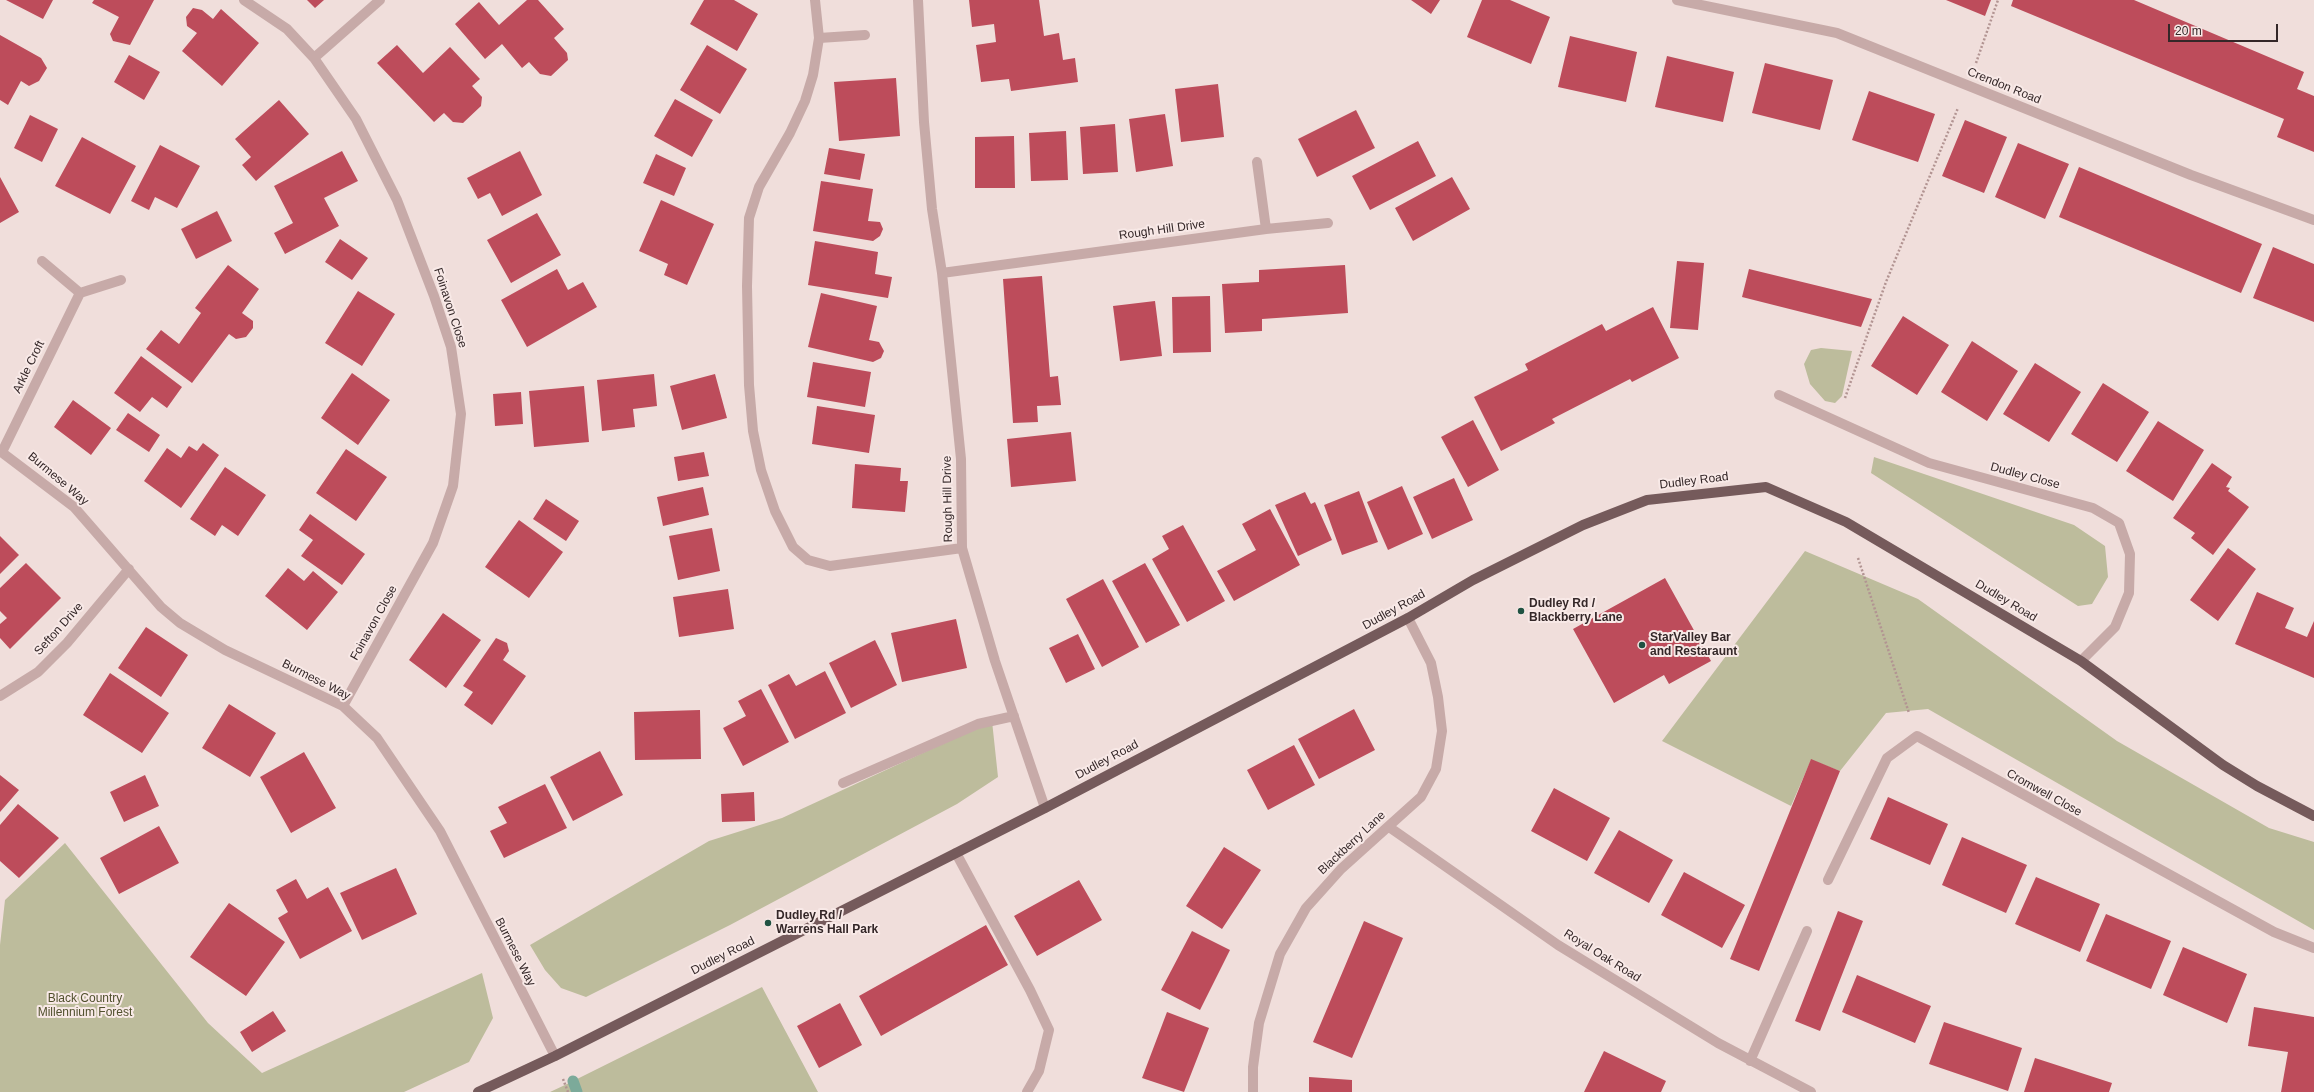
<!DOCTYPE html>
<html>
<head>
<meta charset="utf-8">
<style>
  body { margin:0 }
  #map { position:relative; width:2314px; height:1092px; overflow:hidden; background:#f0dedb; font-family:Helvetica,sans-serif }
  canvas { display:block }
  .scale { position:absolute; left:2168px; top:24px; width:110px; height:18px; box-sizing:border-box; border:2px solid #342728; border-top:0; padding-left:5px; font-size:12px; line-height:14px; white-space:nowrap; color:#342728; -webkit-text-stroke:3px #f8e9e7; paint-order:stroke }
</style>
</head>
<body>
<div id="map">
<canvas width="2314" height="1092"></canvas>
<div class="scale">20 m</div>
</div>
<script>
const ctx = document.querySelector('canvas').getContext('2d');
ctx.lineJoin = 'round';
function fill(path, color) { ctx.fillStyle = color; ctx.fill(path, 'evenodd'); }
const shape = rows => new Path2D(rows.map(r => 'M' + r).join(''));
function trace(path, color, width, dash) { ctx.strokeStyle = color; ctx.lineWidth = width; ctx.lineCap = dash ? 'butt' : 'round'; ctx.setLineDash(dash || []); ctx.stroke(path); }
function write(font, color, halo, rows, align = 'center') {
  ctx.font = font + ' Helvetica,sans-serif'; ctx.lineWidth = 4; ctx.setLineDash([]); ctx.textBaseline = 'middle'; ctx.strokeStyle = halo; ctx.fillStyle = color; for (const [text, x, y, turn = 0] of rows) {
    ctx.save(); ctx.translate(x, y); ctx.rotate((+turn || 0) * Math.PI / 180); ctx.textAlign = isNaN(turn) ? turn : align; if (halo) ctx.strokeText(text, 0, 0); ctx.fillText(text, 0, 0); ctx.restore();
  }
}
fill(shape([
  [1821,348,1852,351,1842,396,1835,403,1825,401,1810,384,1804,364,1811,350],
  [1874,457,2074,525,2105,546,2108,577,2092,604,2078,606,1871,473],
  [1805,551,1918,599,2117,741,2269,828,2314,842,2314,930,1928,709,1886,713,1840,771,1811,760,1791,806,1662,741],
  [992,721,998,777,957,804,730,925,586,997,561,988,545,970,530,945,709,841,782,818],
  [65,843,208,1023,262,1073,482,973,493,1018,469,1062,404,1092,0,1092,0,945,5,900],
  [762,987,818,1092,550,1092,565,1085]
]), '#bdbc9c');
trace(shape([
  [573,1081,577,1092]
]), '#7caa9a', 11);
fill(shape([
  [6,0,53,0,43,19],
  [94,0,154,0,130,45,113,41,110,34,119,17,92,3],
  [307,0,324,0,315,8],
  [527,0,538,0,564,29,554,38,567,53,568,60,551,76,540,74,529,62,522,68,502,44,485,59,455,24,479,2,499,25],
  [704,0,734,0,758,14,737,51,690,24],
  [969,0,1039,0,1044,36,1059,33,1063,60,1075,58,1078,82,1011,91,1009,79,981,82,976,45,996,42,994,24,972,27],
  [1411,0,1440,0,1431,14],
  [1482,0,1510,0,1550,17,1531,64,1467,37],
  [1946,0,1991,0,1985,16],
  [2013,0,2134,0,2304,72,2297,89,2314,96,2314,152,2277,137,2284,119,2011,6],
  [193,8,202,10,213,19,221,9,259,43,222,86,182,51,197,33,187,26,186,17],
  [0,35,41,58,47,68,39,81,29,86,21,81,8,105,0,100],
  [1570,36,1637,52,1626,102,1558,87],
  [397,45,423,73,450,47,480,79,472,86,482,97,481,106,463,123,453,122,444,113,434,122,377,63],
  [707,45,747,69,720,114,680,90],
  [129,55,160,72,144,100,114,82],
  [1667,56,1734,72,1723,122,1655,107],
  [1765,63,1833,80,1820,130,1752,113],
  [896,78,900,136,839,141,834,82],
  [1218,84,1224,137,1181,142,1175,89],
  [1869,91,1935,114,1918,162,1852,140],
  [675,99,713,120,692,157,654,136],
  [279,100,309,134,256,181,242,165,251,157,235,139],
  [1356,110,1375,148,1317,177,1298,139],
  [1165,114,1173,166,1136,172,1129,119],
  [30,115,58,129,42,162,14,148],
  [1965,120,2007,137,1984,193,1942,176],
  [1115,124,1118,172,1083,174,1080,127],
  [1066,131,1068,180,1031,181,1029,133],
  [1014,136,1015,188,975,188,975,137],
  [82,137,136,166,110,214,55,186],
  [1418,141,1436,176,1370,210,1352,176],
  [2018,143,2069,164,2045,219,1995,197],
  [160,145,200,166,177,208,155,197,149,210,131,201],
  [829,148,865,154,860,180,824,174],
  [342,151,358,181,324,198,339,226,285,254,274,233,293,223,274,186],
  [520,151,542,195,502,216,490,193,478,199,467,178],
  [656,154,686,168,674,196,643,183],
  [2079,167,2262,244,2241,293,2059,217],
  [0,177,19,212,0,223],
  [1452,177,1470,209,1413,241,1395,208],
  [821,181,873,189,868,221,880,222,883,229,880,236,873,241,813,231],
  [661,200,714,224,687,285,664,275,668,264,639,251],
  [217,211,232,241,196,259,181,229],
  [537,213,561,255,511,283,487,240],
  [340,239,368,258,352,280,325,262],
  [815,241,878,252,875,274,892,277,888,298,808,285],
  [2273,247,2314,264,2314,322,2253,298],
  [1677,261,1704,263,1698,330,1670,328],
  [228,265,259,289,242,313,253,321,253,328,246,337,236,339,229,334,192,383,146,349,161,330,179,344,201,313,195,308],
  [1345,265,1348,313,1262,319,1262,331,1225,333,1222,284,1259,282,1259,270],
  [557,269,568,290,583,282,597,307,527,347,501,300],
  [1749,269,1872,299,1861,327,1742,297],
  [1042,276,1050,377,1058,376,1061,405,1037,406,1038,422,1013,423,1003,279],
  [358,291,395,314,362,366,325,343],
  [821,293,877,306,869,340,879,342,884,351,881,358,873,362,808,347],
  [1210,296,1211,352,1173,353,1172,297],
  [1155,301,1162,356,1120,361,1113,306],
  [1653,307,1679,358,1632,382,1630,379,1552,419,1555,423,1501,451,1474,397,1528,370,1525,364,1602,324,1606,331],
  [1903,316,1949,345,1917,395,1871,366],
  [1972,341,2018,371,1987,421,1941,392],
  [141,356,182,387,167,408,152,397,140,412,114,393],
  [813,362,871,372,865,407,807,397],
  [2035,363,2081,392,2049,442,2003,414],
  [352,373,390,400,358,445,321,418],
  [654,374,657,406,633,409,635,427,602,431,597,380],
  [715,374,727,418,682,430,670,386],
  [2103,383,2149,412,2117,462,2071,434],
  [584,386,589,442,534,447,529,391],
  [521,392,523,424,495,426,493,394],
  [73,400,111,428,91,455,54,427],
  [817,406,875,415,869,453,812,444],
  [128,413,160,435,149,452,116,430],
  [1473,420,1499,470,1468,487,1441,437],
  [2158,421,2204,450,2173,501,2126,471],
  [1071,432,1076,481,1011,487,1007,439],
  [203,443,219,455,181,508,144,481,167,448,181,458,189,446,197,451],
  [346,449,387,477,356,521,316,493],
  [704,452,709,476,678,481,674,457],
  [2212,463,2232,477,2226,487,2230,488,2228,491,2249,507,2213,555,2191,538,2195,533,2173,518],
  [855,464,901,468,900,481,908,481,905,512,852,508],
  [225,467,266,495,238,536,222,525,215,536,190,519],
  [1454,478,1473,520,1432,539,1413,497],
  [1402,486,1423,534,1388,550,1367,502],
  [703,487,709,515,663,526,657,497],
  [1359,491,1378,542,1342,555,1324,505],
  [1305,492,1311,504,1315,502,1332,540,1298,556,1275,505],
  [546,499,579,521,566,541,533,519],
  [1270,509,1300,565,1234,601,1217,571,1256,550,1242,524],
  [310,514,365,554,342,585,301,556,313,540,299,530],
  [519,520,563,552,529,598,485,567],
  [1183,525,1225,601,1187,622,1152,559,1169,549,1162,536],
  [712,528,720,571,678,580,669,536],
  [0,536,19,555,0,574],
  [2228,548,2256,569,2218,621,2190,600],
  [26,563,61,598,10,649,0,638,0,624,7,618,0,611,0,588],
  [1145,563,1180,625,1146,643,1112,581],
  [288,568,304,581,313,571,338,592,307,630,265,596],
  [1665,578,1711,661,1669,684,1664,675,1614,703,1573,629],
  [1103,579,1139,647,1102,667,1066,599],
  [728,589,734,629,679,637,673,597],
  [2257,592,2294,608,2285,628,2307,637,2314,621,2314,678,2235,644],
  [443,613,481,640,446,688,409,660],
  [956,619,967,668,902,682,891,633],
  [146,627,188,655,161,697,118,668],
  [1078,634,1095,669,1066,683,1049,648],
  [496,638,507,643,509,651,503,660,526,676,492,725,464,705,473,692,463,686],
  [875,640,897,685,851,708,829,663],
  [825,671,846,713,795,739,768,685,789,674,796,686],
  [110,673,169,713,142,753,83,715],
  [761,689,789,742,743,766,723,728,746,716,738,701],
  [229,704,276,733,250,777,202,748],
  [1354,709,1375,750,1319,779,1298,739],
  [700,710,701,759,635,760,634,712],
  [1294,745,1315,785,1268,810,1247,770],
  [600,751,623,795,573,821,550,777],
  [304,752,336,808,291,833,260,777],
  [1811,759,1840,771,1759,971,1730,959],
  [0,775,19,790,0,812],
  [145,775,159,806,124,822,110,792],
  [545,784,567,828,504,858,490,831,507,823,498,807],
  [1554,788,1610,818,1587,861,1531,831],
  [754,792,755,821,722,822,721,794],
  [1888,797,1948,824,1930,865,1870,839],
  [18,804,59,838,19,878,0,861,0,825],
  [159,826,179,863,119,894,100,858],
  [1619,830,1673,860,1649,903,1594,873],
  [1962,837,2027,865,2006,913,1942,885],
  [1224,847,1261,870,1222,929,1186,906],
  [396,868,417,914,362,940,340,893],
  [1684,872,1745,905,1722,948,1661,915],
  [2036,877,2100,904,2080,952,2015,924],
  [296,879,307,899,328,887,352,931,300,959,278,918,288,912,276,890],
  [1079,880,1102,920,1037,956,1014,916],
  [229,903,285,942,246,996,190,957],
  [1838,911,1863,921,1820,1031,1795,1021],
  [2106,914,2171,941,2151,989,2086,961],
  [1364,921,1403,938,1352,1058,1313,1042],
  [986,925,1008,965,881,1036,859,996],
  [1192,931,1230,950,1200,1010,1161,990],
  [2183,947,2247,974,2227,1023,2163,995],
  [1857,975,1931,1006,1915,1043,1842,1012],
  [840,1003,862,1045,819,1068,797,1026],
  [2254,1007,2314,1017,2314,1092,2281,1092,2288,1052,2248,1046],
  [273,1011,286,1031,252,1052,240,1032],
  [1167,1012,1209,1028,1184,1092,1142,1078],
  [1944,1022,2022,1048,2008,1091,1929,1064],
  [1604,1051,1666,1081,1661,1092,1584,1092],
  [2035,1058,2112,1083,2109,1092,2024,1092],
  [1309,1077,1352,1080,1352,1092,1309,1092]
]), '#bd4c5b');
trace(shape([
  [1976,63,1998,0],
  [1845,398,1886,282,1958,108],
  [1858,558,1909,713],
  [563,1079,568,1092]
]), '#b29492', 2.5, [2, 2]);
trace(shape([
  [244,0,287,29,314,58,356,119,397,200,434,296,451,347,461,414,453,486,433,543,343,706],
  [815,0,819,38,813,75,805,101,790,133,759,187,749,218,747,286,749,385,753,431,761,470,775,511,793,547,808,560,830,566,962,548],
  [918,0,924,122,932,209,942,273,961,459,962,548,995,661,1045,808],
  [1677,0,1837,33,2191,175,2314,220],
  [819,38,865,35],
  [314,58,380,0],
  [1257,162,1266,229],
  [42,261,80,293,121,280],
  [942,273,1266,229,1328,223],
  [1779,395,1929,463,2093,508,2119,523,2130,554,2129,593,2115,627,2081,661],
  [0,451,74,507,161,607,180,623,225,650,343,706,377,738,440,831,555,1056],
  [2,452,80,293],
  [0,696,38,672,67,643,129,569],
  [843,783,978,724,1014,716],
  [1389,827,1558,945,1718,1043,1811,1092],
  [956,853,1030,990,1049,1030,1039,1071,1027,1092],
  [1828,880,1887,758,1917,736,2274,932,2314,948],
  [1750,1061,1807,931],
  [1253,1092,1253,1067,1259,1023,1280,954,1306,908,1341,869,1421,797,1436,769,1442,731,1438,697,1431,663,1408,618]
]), '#c7aaa8', 10);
trace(shape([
  [478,1092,555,1056,1045,808,1408,618,1473,580,1583,525,1647,500,1766,487,1846,522,2081,661,2223,765,2257,786,2314,816]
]), '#755a5b', 10);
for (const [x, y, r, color] of [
  [1521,611,4,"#205242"],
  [1642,645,4,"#205242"],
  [768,923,4,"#205242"]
]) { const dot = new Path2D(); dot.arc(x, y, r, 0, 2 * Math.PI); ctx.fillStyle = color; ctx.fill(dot); trace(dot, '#f8e9e7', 1.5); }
write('12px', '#342728', '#f8e9e7', [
  ["Crendon Road",2004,86,22],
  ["Rough Hill Drive",1162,230,-8],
  ["Foinavon Close",450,308,72],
  ["Arkle Croft",29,367,-64],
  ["Dudley Close",2025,476,15],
  ["Burmese Way",58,479,40],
  ["Dudley Road",1694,481,-7],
  ["Rough Hill Drive",948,499,-91],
  ["Dudley Road",2006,601,31],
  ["Dudley Road",1394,610,-29],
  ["Foinavon Close",374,623,-61],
  ["Sefton Drive",59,629,-48],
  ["Burmese Way",316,680,27],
  ["Dudley Road",1107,760,-28],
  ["Cromwell Close",2044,793,29],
  ["Blackberry Lane",1352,843,-43],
  ["Burmese Way",515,952,63],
  ["Dudley Road",723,956,-27],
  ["Royal Oak Road",1602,956,32]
]);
write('bold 12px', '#342728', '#f8e9e7', [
  ["Dudley Rd /",1529,604],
  ["Blackberry Lane",1529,618],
  ["StarValley Bar",1650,638],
  ["and Restaraunt",1650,652],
  ["Dudley Rd /",776,916],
  ["Warrens Hall Park",776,930]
], 'left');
write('12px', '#50502d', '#f8e9e7', [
  ["Black Country",85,999],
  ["Millennium Forest",85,1013]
]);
</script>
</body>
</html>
